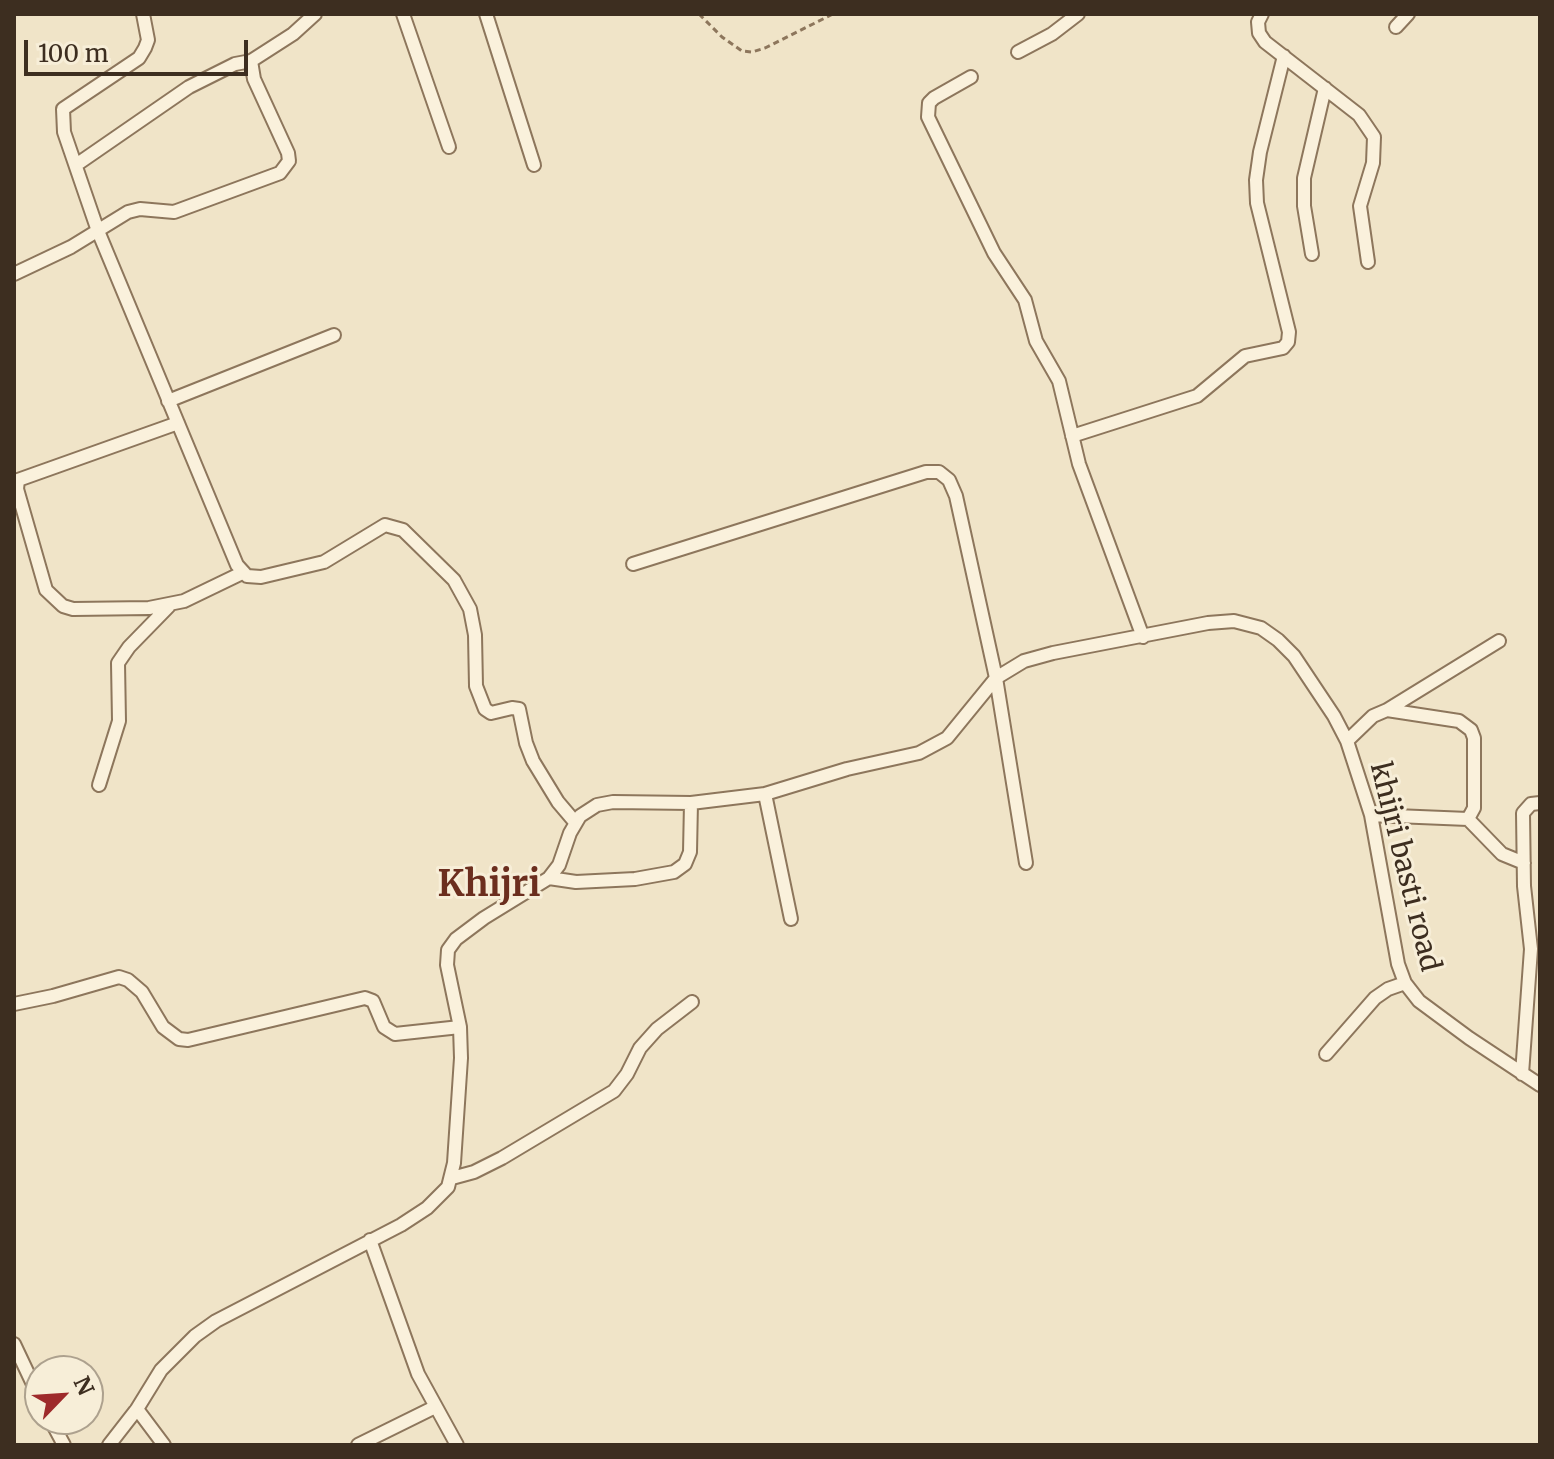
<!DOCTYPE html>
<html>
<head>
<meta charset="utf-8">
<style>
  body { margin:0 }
  #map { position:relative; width:1554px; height:1459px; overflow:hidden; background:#f0e4c8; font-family:Merriweather,serif }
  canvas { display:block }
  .frame { position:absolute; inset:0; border:16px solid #3d2e20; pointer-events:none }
  .north { position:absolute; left:24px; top:1355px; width:80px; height:80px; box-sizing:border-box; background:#f7eed8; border:2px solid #ada18e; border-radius:50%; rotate:65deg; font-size:22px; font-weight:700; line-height:32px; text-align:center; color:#3d2e20 }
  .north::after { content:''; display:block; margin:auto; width:28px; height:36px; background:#9e2a2b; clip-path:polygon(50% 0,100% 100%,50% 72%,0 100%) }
  .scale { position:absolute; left:24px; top:40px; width:224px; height:36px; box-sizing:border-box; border:4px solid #3d2e20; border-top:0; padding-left:10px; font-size:24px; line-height:28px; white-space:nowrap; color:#3d2e20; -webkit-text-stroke:6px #f7eed8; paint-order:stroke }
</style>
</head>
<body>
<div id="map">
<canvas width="1554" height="1459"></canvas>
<div class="frame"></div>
<div class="north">N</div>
<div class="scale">100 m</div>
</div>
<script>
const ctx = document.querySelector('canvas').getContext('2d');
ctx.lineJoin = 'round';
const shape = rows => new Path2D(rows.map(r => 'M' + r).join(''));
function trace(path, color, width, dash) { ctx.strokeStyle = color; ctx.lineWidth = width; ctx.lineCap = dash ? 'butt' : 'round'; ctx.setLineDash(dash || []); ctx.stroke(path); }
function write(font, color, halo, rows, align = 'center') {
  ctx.font = font + ' Merriweather,serif'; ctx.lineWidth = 6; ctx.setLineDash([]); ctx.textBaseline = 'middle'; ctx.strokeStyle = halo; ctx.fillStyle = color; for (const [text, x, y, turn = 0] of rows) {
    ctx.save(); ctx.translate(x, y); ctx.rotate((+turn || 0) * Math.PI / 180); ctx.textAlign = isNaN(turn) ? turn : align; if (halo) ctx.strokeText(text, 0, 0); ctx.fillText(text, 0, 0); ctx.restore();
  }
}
const street = shape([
  [143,14,148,40,145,48,139,58,63,109,64,132,98,231,237,565,247,576,261,577,324,562,385,525,403,530,454,580,470,609,475,635,476,686,485,709,491,713,512,708,519,709,526,743,533,761,558,802,575,822],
  [403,14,449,147],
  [486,14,534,165],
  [1262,14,1258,22,1259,33,1265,42,1359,115,1374,137,1373,163,1360,206,1368,262],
  [1396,27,1408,14],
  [1018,52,1052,34,1078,14],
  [971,77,934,98,929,103,928,117,994,253,1025,300,1036,341,1059,381,1079,464,1143,637],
  [76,165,189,87,235,64,251,61],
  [1312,254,1304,206,1304,178,1325,88],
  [14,274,71,247,128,212,140,209,174,212,280,173,289,161,288,153,254,79,251,61,293,34,315,14],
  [168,401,334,335],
  [178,423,18,480,17,489,46,590,63,606,73,609,149,608,184,601,242,573],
  [1072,436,1197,396,1245,356,1283,348,1288,342,1289,332,1257,203,1256,180,1260,152,1284,56],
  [633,564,926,472,939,472,949,480,956,496,996,678,1026,863],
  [1387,710,1499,641],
  [1347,741,1373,716,1387,710,1459,721,1471,730,1474,738,1474,808,1468,819,1371,815],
  [99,785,119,721,118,663,129,647,169,606],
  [765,794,791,919],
  [1468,819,1502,854,1524,863],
  [549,878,576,882,635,879,674,872,685,864,690,852,691,803],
  [14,1004,53,996,119,977,128,980,142,992,163,1027,179,1039,188,1040,365,998,373,1001,384,1027,395,1034,460,1027],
  [1326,1054,1375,998,1388,989,1405,983],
  [1522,1074,1531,949,1524,886,1523,813,1531,804,1540,803],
  [452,1178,474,1172,502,1158,614,1091,627,1074,640,1048,657,1029,692,1002],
  [370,1240,418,1374,457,1445],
  [14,1344,40,1399],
  [137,1409,164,1445],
  [50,1419,64,1445],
  [109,1445,137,1409,161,1370,195,1336,216,1321,401,1225,427,1208,448,1187,454,1163,461,1058,460,1027,447,965,448,950,456,939,484,918,549,878,559,865,570,833,580,816,597,805,613,802,691,803,765,794,847,769,919,753,947,738,996,678,1024,661,1053,653,1208,623,1234,621,1261,628,1278,640,1294,656,1334,716,1347,741,1371,815,1398,964,1405,983,1419,1001,1469,1038,1540,1085],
  [358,1445,435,1407]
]);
trace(street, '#8d765c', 16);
trace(shape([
  [699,14,722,37,742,51,752,52,765,48,833,14]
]), '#8d765c', 3, [6, 4]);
trace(street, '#faf1dc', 12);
write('28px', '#3d2e20', '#f7eed8', [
  ["khijri basti road",1404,867,76]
]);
write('bold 36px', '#6b2e1e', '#f7eed8', [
  ["Khijri",489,886]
]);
</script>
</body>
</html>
